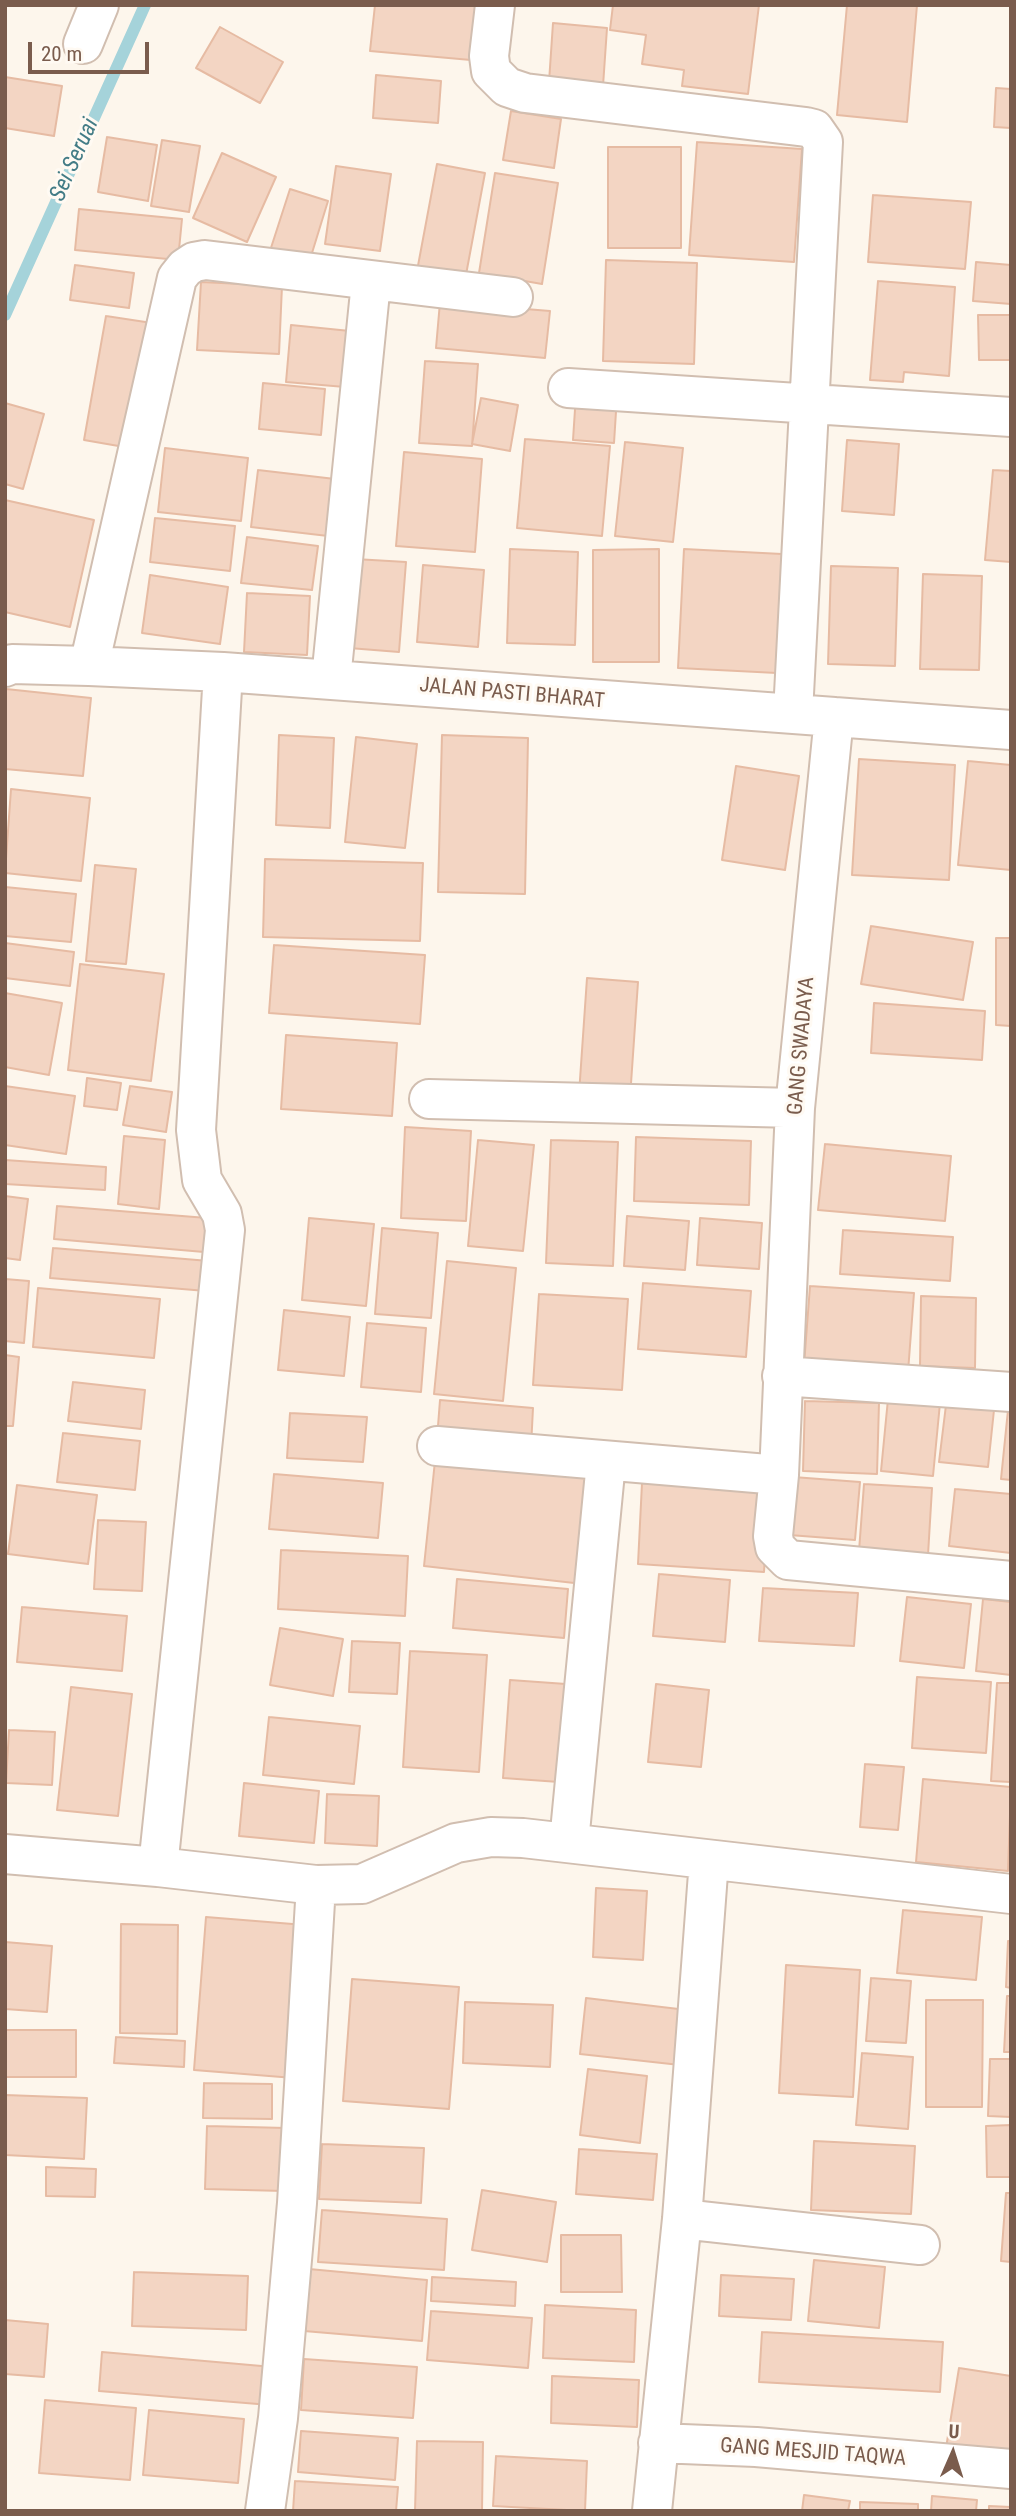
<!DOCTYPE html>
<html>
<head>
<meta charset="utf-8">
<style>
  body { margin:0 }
  #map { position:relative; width:1016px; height:2516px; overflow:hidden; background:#fdf6ec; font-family:"Roboto Condensed",sans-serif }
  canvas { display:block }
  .frame { position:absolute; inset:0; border:7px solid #7a5c4d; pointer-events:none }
  .north { position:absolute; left:918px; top:2418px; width:70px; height:70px; -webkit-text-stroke:5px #fffaf3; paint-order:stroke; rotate:3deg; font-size:19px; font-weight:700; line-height:28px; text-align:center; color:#7a5c4d }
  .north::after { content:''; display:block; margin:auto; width:24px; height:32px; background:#7a5c4d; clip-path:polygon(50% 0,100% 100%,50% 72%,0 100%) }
  .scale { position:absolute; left:28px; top:42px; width:121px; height:32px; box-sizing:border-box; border:4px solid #7a5c4d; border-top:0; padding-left:9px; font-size:21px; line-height:24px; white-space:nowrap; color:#7a5c4d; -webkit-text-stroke:5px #fffaf3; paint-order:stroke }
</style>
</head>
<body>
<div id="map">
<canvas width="1016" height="2516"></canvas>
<div class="frame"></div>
<div class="north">U</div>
<div class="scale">20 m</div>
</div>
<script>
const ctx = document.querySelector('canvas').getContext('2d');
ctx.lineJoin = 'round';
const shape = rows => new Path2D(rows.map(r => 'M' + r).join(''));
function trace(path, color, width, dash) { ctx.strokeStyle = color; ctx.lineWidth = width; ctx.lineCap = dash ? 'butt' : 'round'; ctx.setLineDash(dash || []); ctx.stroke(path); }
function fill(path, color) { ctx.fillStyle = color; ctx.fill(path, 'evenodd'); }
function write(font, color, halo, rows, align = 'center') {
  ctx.font = font + ' "Roboto Condensed",sans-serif'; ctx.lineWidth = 6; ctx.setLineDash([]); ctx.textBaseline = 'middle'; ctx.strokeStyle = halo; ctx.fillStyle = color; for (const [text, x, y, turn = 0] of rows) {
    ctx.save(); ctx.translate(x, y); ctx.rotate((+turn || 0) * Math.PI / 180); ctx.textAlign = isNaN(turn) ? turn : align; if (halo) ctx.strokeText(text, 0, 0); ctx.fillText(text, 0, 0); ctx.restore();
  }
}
trace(shape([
  [5,315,145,5]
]), '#a5d3da', 12);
const building = shape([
  [375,5,487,5,482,61,370,51,375,5],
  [613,5,759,5,748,94,682,86,684,70,642,64,646,35,610,30,613,5],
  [847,5,917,5,907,122,837,115,847,5],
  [553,23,607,28,603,86,549,82,553,23],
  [220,27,283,62,260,103,196,68,220,27],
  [376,75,441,81,438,123,373,118,376,75],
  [5,77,62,86,54,136,5,128,5,77],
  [996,88,1011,89,1011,128,994,127,996,88],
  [511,111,561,119,554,168,503,160,511,111],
  [107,137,157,145,148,201,98,192,107,137],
  [162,140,200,146,189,212,151,206,162,140],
  [697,142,802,149,794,262,689,255,697,142],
  [608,147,681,147,681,248,608,248,608,147],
  [222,153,276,177,247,242,193,218,222,153],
  [437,164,485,173,465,280,417,271,437,164],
  [336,166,391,174,380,251,325,244,336,166],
  [495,173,558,183,542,284,479,273,495,173],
  [290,189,328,201,308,266,269,254,290,189],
  [873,195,971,202,965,269,868,262,873,195],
  [79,209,182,219,178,260,75,250,79,209],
  [606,260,697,263,694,364,603,361,606,260],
  [976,262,1011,265,1011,304,973,301,976,262],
  [75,265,134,273,129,308,70,300,75,265],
  [878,281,955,287,949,376,904,372,903,382,870,380,878,281],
  [201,282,282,286,279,354,197,350,201,282],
  [440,302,550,311,545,358,436,348,440,302],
  [978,315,1011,315,1011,360,979,360,978,315],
  [106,316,152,323,130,448,84,440,106,316],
  [291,325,350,331,345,387,286,382,291,325],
  [425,361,478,364,472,446,419,443,425,361],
  [263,383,325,389,321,435,259,429,263,383],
  [576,394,617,396,614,443,573,440,576,394],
  [481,398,518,405,510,451,472,444,481,398],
  [5,403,44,414,23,489,5,484,5,403],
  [525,439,610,446,602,536,517,528,525,439],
  [847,440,899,444,894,515,842,511,847,440],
  [625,442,683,448,673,542,615,536,625,442],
  [165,448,248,458,241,521,158,512,165,448],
  [404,452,482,459,475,552,396,546,404,452],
  [258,470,335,479,328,536,251,527,258,470],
  [993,470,1011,471,1011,562,985,560,993,470],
  [5,500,94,520,70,627,5,612,5,500],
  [155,518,235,526,230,571,150,562,155,518],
  [247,537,318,546,312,590,241,583,247,537],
  [510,549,578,552,575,645,507,643,510,549],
  [659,549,659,662,593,662,593,550,659,549],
  [684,549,782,554,777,673,678,668,684,549],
  [355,559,406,562,399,652,349,648,355,559],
  [423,565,484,570,478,647,417,642,423,565],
  [831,566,898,568,895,666,828,664,831,566],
  [923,574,982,576,979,670,920,669,923,574],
  [150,575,228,587,220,644,142,633,150,575],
  [247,593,310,596,307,655,244,652,247,593],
  [6,689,91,698,83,776,5,769,6,689],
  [279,735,334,738,330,828,276,825,279,735],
  [442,735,528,738,525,894,438,892,442,735],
  [356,737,417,744,405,848,345,842,356,737],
  [859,759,955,765,949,880,852,875,859,759],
  [968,761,1011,765,1011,870,958,865,968,761],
  [736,766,799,776,785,870,722,860,736,766],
  [11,789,90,798,81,881,5,873,11,789],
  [265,859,423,863,420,941,263,937,265,859],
  [95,865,136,869,126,964,86,961,95,865],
  [5,887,76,894,71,942,5,936,5,887],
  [871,926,973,942,963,1000,861,984,871,926],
  [996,938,1011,938,1011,1026,996,1025,996,938],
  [5,943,74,952,70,986,5,978,5,943],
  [274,945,425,955,420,1024,269,1013,274,945],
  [80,964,164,974,151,1081,68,1070,80,964],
  [587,978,638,982,630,1098,579,1094,587,978],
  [5,993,62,1003,49,1075,5,1067,5,993],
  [874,1003,985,1011,982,1060,871,1053,874,1003],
  [286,1035,397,1043,392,1116,281,1109,286,1035],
  [87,1078,121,1083,117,1110,84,1106,87,1078],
  [5,1086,75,1096,66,1154,5,1145,5,1086],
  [130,1086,172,1092,166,1132,123,1125,130,1086],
  [405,1127,471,1131,466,1221,401,1218,405,1127],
  [124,1136,165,1140,159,1209,118,1204,124,1136],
  [636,1137,751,1141,749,1205,634,1201,636,1137],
  [478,1140,534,1145,523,1251,468,1246,478,1140],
  [551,1140,618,1142,613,1266,546,1263,551,1140],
  [825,1144,951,1156,945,1221,818,1210,825,1144],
  [5,1160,106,1167,105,1190,5,1184,5,1160],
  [5,1196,28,1199,20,1260,5,1258,5,1196],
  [57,1206,207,1218,204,1252,54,1239,57,1206],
  [627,1216,689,1221,685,1270,624,1266,627,1216],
  [309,1218,374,1224,366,1306,302,1300,309,1218],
  [700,1218,762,1223,759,1269,697,1265,700,1218],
  [382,1228,438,1233,431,1318,375,1314,382,1228],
  [843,1230,953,1237,950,1281,840,1274,843,1230],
  [53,1248,209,1261,206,1291,50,1278,53,1248],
  [447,1261,516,1268,503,1401,434,1394,447,1261],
  [5,1279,29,1281,24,1343,5,1341,5,1279],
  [643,1283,751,1291,746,1357,638,1349,643,1283],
  [810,1286,914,1293,908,1372,804,1365,810,1286],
  [38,1288,160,1299,154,1358,33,1347,38,1288],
  [539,1294,628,1299,622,1390,533,1385,539,1294],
  [921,1296,976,1298,975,1368,920,1366,921,1296],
  [284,1310,350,1317,344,1376,278,1370,284,1310],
  [367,1323,426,1328,421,1392,361,1387,367,1323],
  [5,1355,19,1357,13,1426,5,1426,5,1355],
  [73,1382,145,1390,141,1429,68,1421,73,1382],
  [888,1399,940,1403,933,1476,881,1471,888,1399],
  [440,1400,533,1408,531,1447,437,1439,440,1400],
  [805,1401,879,1403,877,1474,803,1471,805,1401],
  [946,1405,994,1410,988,1467,939,1462,946,1405],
  [1008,1410,1011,1410,1011,1480,1001,1479,1008,1410],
  [290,1413,367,1417,363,1462,287,1458,290,1413],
  [63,1433,140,1441,135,1490,57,1482,63,1433],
  [435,1461,595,1478,583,1584,424,1566,435,1461],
  [274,1474,383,1483,378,1538,269,1529,274,1474],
  [793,1477,860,1482,855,1540,789,1535,793,1477],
  [642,1483,769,1491,764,1572,638,1564,642,1483],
  [864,1484,932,1488,928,1555,859,1551,864,1484],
  [17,1485,97,1495,88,1564,8,1554,17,1485],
  [955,1489,1011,1494,1011,1553,949,1546,955,1489],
  [98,1520,146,1522,142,1591,94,1589,98,1520],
  [281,1550,408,1556,405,1616,278,1609,281,1550],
  [659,1574,730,1580,725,1642,653,1636,659,1574],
  [457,1579,568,1589,564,1638,453,1628,457,1579],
  [763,1588,858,1593,854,1646,759,1641,763,1588],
  [907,1597,971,1604,964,1668,900,1661,907,1597],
  [983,1599,1011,1602,1011,1675,976,1671,983,1599],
  [22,1607,127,1616,122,1671,17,1662,22,1607],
  [280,1628,343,1639,333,1696,270,1685,280,1628],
  [352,1641,400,1643,397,1694,349,1692,352,1641],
  [410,1651,487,1655,479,1772,403,1767,410,1651],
  [917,1677,991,1682,986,1753,912,1748,917,1677],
  [510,1680,580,1685,573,1783,503,1778,510,1680],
  [997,1683,1011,1683,1011,1782,991,1781,997,1683],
  [656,1684,709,1690,701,1767,648,1762,656,1684],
  [71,1687,132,1694,118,1816,57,1810,71,1687],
  [269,1717,360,1726,354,1784,263,1775,269,1717],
  [9,1730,55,1732,52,1785,6,1783,9,1730],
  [865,1764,904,1767,898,1830,860,1827,865,1764],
  [923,1779,1011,1787,1008,1871,916,1862,923,1779],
  [244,1783,319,1791,314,1843,239,1836,244,1783],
  [327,1794,379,1796,377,1846,325,1843,327,1794],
  [596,1888,647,1891,643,1960,593,1957,596,1888],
  [903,1910,982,1917,976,1980,897,1973,903,1910],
  [206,1917,305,1925,294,2078,194,2070,206,1917],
  [121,1924,178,1925,177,2034,120,2033,121,1924],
  [1008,1941,1011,1941,1011,1988,1006,1987,1008,1941],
  [5,1942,52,1946,47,2012,5,2009,5,1942],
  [786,1965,860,1970,853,2097,779,2093,786,1965],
  [871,1978,911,1981,906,2043,866,2041,871,1978],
  [352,1979,459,1987,449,2109,343,2101,352,1979],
  [1007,1996,1011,1996,1011,2052,1004,2052,1007,1996],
  [586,1998,687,2010,680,2065,580,2054,586,1998],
  [926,2000,983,2000,982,2107,926,2107,926,2000],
  [465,2002,553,2005,550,2067,463,2063,465,2002],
  [5,2030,76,2030,76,2077,5,2077,5,2030],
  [116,2037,185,2041,184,2067,114,2063,116,2037],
  [862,2053,913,2057,908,2129,856,2125,862,2053],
  [990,2059,1011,2059,1011,2117,988,2116,990,2059],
  [588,2069,647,2076,640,2143,580,2135,588,2069],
  [204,2083,272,2084,272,2119,203,2118,204,2083],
  [5,2095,87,2098,84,2159,5,2155,5,2095],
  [1011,2125,1011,2177,987,2177,986,2126,1011,2125],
  [207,2126,286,2128,284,2191,205,2189,207,2126],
  [814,2141,915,2146,911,2214,811,2210,814,2141],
  [322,2144,424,2148,421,2203,319,2199,322,2144],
  [579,2149,657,2154,653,2200,576,2194,579,2149],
  [46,2167,96,2169,95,2197,46,2196,46,2167],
  [482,2190,556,2202,547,2262,472,2250,482,2190],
  [1006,2193,1011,2193,1011,2262,1001,2261,1006,2193],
  [322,2210,447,2219,444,2270,318,2262,322,2210],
  [561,2235,621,2235,622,2292,561,2292,561,2235],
  [814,2260,885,2267,879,2328,808,2321,814,2260],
  [309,2269,427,2280,422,2341,304,2331,309,2269],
  [134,2272,248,2276,246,2330,132,2326,134,2272],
  [721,2275,794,2279,791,2320,719,2316,721,2275],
  [432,2277,516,2282,515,2306,431,2301,432,2277],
  [545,2305,636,2310,634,2362,543,2358,545,2305],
  [431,2311,532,2318,528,2368,427,2360,431,2311],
  [5,2320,48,2324,44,2377,5,2374,5,2320],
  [762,2332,943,2342,940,2392,759,2382,762,2332],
  [102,2352,273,2367,270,2405,99,2391,102,2352],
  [304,2359,417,2367,413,2418,301,2410,304,2359],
  [959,2368,1011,2376,1011,2459,946,2448,959,2368],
  [552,2376,639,2380,637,2427,551,2423,552,2376],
  [45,2400,136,2408,130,2480,39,2473,45,2400],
  [149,2410,244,2419,238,2483,143,2475,149,2410],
  [301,2431,398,2438,395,2480,298,2472,301,2431],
  [417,2441,483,2442,482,2511,415,2511,417,2441],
  [496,2456,587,2461,585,2511,493,2506,496,2456],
  [295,2481,398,2487,396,2511,293,2511,295,2481],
  [804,2495,850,2501,848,2511,802,2511,804,2495],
  [932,2496,977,2500,976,2511,931,2511,932,2496],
  [860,2502,918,2504,918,2511,860,2511,860,2502],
  [989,2506,1011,2507,1011,2511,989,2511,989,2506]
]);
fill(building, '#f3d5c3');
trace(building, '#e6bba3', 2);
const minor = shape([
  [495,5,489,56,491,71,507,87,525,93,806,127,814,129,823,142,793,713],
  [83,44,99,5],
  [568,388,1011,417],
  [89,666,177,278,185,268,194,262,205,260,513,297],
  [5,667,12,664,89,666,223,672,1011,730],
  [331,679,371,282],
  [834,717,795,1108,779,1475,773,1536,775,1547,788,1560,1011,1581],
  [429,1099,795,1108],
  [782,1376,1011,1392],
  [437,1446,779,1475],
  [569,1842,606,1462],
  [5,1854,158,1867,316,1885,362,1884,456,1843,491,1837,523,1838,1011,1894],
  [158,1867,225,1230,222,1214,202,1180,196,1130,223,672],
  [682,2219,920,2245],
  [658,2443,756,2447,1011,2469],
  [265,2511,278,2418,297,2203,316,1885],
  [652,2511,682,2219,709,1860]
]);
trace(minor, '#d1beb0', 42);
trace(minor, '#fff', 38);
write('21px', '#7a5c4d', '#fffaf3', [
  ["JALAN PASTI BHARAT",512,694,5],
  ["GANG SWADAYA",802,1046,-85],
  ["GANG MESJID TAQWA",813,2453,4]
]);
write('italic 23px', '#437c86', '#fffaf3', [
  ["Sei Seruai",75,160,-66]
]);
</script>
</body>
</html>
